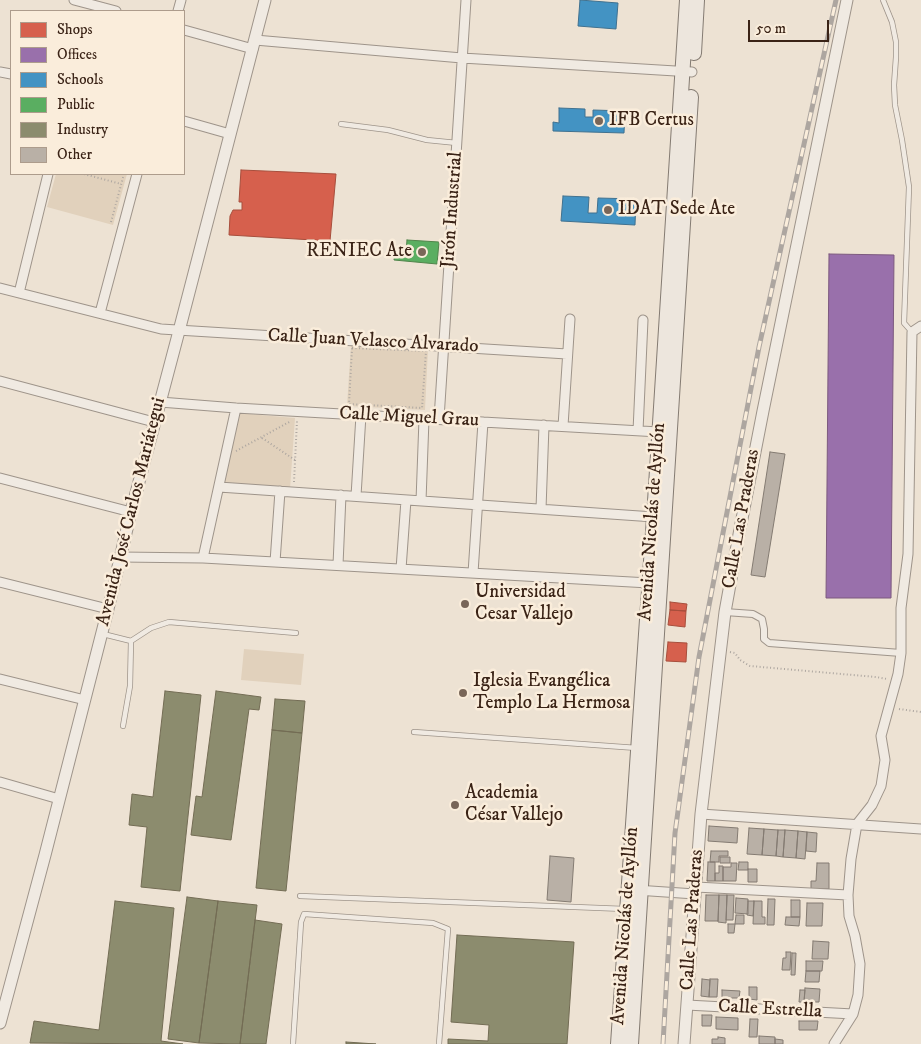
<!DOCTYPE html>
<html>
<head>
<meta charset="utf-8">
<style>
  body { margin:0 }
  #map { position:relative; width:921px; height:1044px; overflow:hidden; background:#ede2d3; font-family:"IM FELL DW Pica",serif }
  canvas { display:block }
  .legend { position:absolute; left:10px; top:10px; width:175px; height:165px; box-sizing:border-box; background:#faeddb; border:1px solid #ad9c8c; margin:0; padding:6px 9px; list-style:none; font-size:15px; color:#3a2316 }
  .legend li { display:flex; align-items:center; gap:10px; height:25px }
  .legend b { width:25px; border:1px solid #ad9c8c }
  .scale { position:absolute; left:748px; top:20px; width:81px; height:22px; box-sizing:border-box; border:2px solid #3a2316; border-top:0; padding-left:6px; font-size:15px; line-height:18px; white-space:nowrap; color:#3a2316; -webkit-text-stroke:4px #faeddb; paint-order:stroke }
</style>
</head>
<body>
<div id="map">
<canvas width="921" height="1044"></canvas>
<ul class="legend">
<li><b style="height:14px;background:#d6604d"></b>Shops</li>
<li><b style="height:14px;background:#9970ab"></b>Offices</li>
<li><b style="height:14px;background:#4393c3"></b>Schools</li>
<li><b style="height:14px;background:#5aae61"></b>Public</li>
<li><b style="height:14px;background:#8c8c6e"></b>Industry</li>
<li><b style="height:14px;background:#b9b0a6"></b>Other</li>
</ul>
<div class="scale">50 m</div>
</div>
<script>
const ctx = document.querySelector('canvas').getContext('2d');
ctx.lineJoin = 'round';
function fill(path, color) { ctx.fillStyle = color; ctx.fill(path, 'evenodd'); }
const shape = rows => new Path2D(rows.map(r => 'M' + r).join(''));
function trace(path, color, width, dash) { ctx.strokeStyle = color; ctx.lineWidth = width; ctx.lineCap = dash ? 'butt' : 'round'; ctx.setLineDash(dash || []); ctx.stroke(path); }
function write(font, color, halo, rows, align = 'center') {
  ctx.font = font + ' "IM FELL DW Pica",serif'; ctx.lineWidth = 5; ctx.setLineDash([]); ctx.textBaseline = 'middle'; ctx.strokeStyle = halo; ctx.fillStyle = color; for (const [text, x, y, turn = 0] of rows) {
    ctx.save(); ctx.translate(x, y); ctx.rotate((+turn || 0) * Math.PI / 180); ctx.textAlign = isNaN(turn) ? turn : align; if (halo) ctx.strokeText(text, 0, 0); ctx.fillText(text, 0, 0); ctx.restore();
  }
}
fill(shape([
  [56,174,127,174,113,225,47,207],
  [351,345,428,349,425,410,347,406],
  [237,413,295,418,290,489,222,484],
  [244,649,304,654,301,685,241,680]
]), '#e1d1bc');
const shops = shape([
  [241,170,336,174,330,241,229,235,230,216,233,210,242,210,242,202,239,202,241,170],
  [670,602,687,604,686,611,670,610,670,602],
  [670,610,686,611,685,627,668,625,670,610],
  [668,642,687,643,686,662,666,661,668,642]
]);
fill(shops, '#d6604d');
trace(shops, '#a74e3c', 1);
const offices = shape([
  [829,254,894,255,891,598,826,598,829,254]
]);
fill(offices, '#9970ab');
trace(offices, '#7c597e', 1);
const schools = shape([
  [580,0,618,3,616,29,578,26,580,0],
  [559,108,585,109,585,117,593,117,593,110,625,111,624,133,553,131,553,122,559,123,559,108],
  [563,196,589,197,588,213,597,213,598,198,636,199,635,225,561,221,563,196]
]);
fill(schools, '#4393c3');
trace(schools, '#40718f', 1);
const public = shape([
  [407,240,439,242,437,264,394,260,395,252,406,253,407,240]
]);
fill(public, '#5aae61');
trace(public, '#50844a', 1);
const industry = shape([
  [165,691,201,695,180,891,141,887,147,827,129,825,132,794,153,797,165,691],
  [216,691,261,697,259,710,249,709,231,840,191,835,196,796,202,797,216,691],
  [275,699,305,701,302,733,272,730,275,699],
  [272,730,302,733,286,891,256,888,272,730],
  [187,897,218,901,199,1043,168,1039,187,897],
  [115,901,174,908,161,1041,183,1044,30,1043,34,1021,99,1030,115,901],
  [218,901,257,905,240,1044,199,1043,218,901],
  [255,920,282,924,266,1044,240,1044,255,920],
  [457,935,574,942,567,1044,448,1044,448,1039,488,1041,489,1025,451,1022,457,935],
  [346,1042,376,1044,346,1044,346,1042]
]);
fill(industry, '#8c8c6e');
trace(industry, '#736c54', 1);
const building = shape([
  [770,452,785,454,765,577,751,575,770,452],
  [709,826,738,828,737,843,708,841,709,826],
  [749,828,764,829,762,855,747,854,749,828],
  [764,829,778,830,776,856,762,855,764,829],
  [778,830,785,830,783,857,776,856,778,830],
  [785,830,798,831,796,858,783,857,785,830],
  [798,831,807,832,805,859,796,858,798,831],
  [807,832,817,833,816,852,806,851,807,832],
  [711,851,728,851,728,856,719,856,719,862,710,862,711,851],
  [550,856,574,858,571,902,547,900,550,856],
  [720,857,730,857,730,863,720,863,720,857],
  [708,862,715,862,715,881,707,881,708,862],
  [739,862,748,862,748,870,738,870,739,862],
  [731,863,737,863,736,881,723,881,723,867,731,867,731,863],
  [817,863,829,863,829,889,811,889,811,881,816,881,817,863],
  [719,866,723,866,723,881,715,881,715,873,719,873,719,866],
  [748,869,757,869,757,882,748,882,748,869],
  [706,895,719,895,718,921,705,921,706,895],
  [719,895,727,895,726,923,718,922,719,895],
  [727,895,734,895,733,920,726,920,727,895],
  [736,898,748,899,748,914,735,913,736,898],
  [768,899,775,899,774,925,767,925,768,899],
  [791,900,800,900,800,917,791,917,791,900],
  [748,901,754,901,753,916,747,915,748,901],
  [754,901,762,901,762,917,765,917,765,924,753,924,754,901],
  [807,903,823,903,822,926,806,926,807,903],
  [736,915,744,915,744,924,735,924,736,915],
  [786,917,800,917,799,926,785,925,786,917],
  [728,924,735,924,734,933,728,933,728,924],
  [813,941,829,942,828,959,812,959,813,941],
  [786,952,791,952,790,970,782,970,783,958,786,958,786,952],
  [792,953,796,953,795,975,791,975,792,953],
  [806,961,823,961,822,971,806,971,806,961],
  [806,971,820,971,819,982,805,982,806,971],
  [702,979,710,980,709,997,701,996,702,979],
  [710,979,718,979,717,997,709,997,710,979],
  [749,987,757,987,757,1000,749,999,749,987],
  [805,988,820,989,819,1002,804,1002,805,988],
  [722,990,740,991,739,998,722,998,722,990],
  [800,990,805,990,804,1002,799,1002,800,990],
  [702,1015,712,1015,711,1026,702,1026,702,1015],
  [716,1017,738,1018,738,1030,716,1029,716,1017],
  [750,1019,758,1019,757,1037,749,1037,750,1019],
  [799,1021,818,1021,817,1030,799,1030,799,1021],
  [759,1036,775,1037,775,1044,759,1044,759,1036],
  [718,1037,725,1038,725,1044,712,1044,712,1039,718,1039,718,1037],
  [775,1039,783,1040,783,1044,775,1044,775,1039]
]);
fill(building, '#b9b0a6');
trace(building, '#847b72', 1);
const service = shape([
  [883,0,892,22,896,42,896,57,894,85,895,105,902,140,909,187,904,323,912,332],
  [341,124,388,130,427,140,457,143],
  [103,634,131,641,151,628,169,622,296,633],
  [123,726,130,686,131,641],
  [414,732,637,748],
  [300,896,625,909],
  [293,1044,301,922,304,914,433,923,448,929,439,1044]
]);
const pedestrian = shape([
  [725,612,753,614,762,619,764,629,764,639,769,643,901,653]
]);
const minor = shape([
  [74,0,116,11],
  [178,11,181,0],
  [184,30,253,49],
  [255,40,462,58,692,72],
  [0,72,11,74],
  [184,121,230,134],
  [0,288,161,329,567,354],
  [19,293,48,174],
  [100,313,137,174],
  [0,381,154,422],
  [160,402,236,408,659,432],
  [439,419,466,0],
  [563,426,570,319],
  [638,431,643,320],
  [0,478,131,512],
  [219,487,654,517],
  [356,496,361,415],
  [421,501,424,419],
  [541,509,544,425],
  [120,557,203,558,649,583],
  [203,558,236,408],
  [275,562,280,491],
  [338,565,341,495],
  [401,569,406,500],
  [473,573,483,422],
  [0,582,108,609],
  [0,679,85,700],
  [0,782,59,799],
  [701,814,921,829],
  [696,887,848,895],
  [636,890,695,894],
  [687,1005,853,1014],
  [834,1044,853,1014,858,995,860,964,855,936,849,916,848,895,851,859,857,824,872,805,881,786,885,760,881,736,898,674,901,653,901,608,908,554,912,332,921,326]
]);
const tertiary = shape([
  [0,1023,45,855,108,609,131,512,179,331,265,0],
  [684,1044,701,814,725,612,740,529,763,411,847,0]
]);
const primary = shape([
  [694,53,697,0],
  [618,1044,654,517,687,0],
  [631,1044,691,97]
]);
trace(service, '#9e948a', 6);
trace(pedestrian, '#9e948a', 8);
trace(minor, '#9e948a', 11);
trace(tertiary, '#9e948a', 13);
trace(primary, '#847b72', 16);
trace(shape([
  [84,174,121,184],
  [111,222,124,174],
  [352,348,426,351,422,408,349,404,352,348],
  [262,438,295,460],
  [236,451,291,421],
  [294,482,297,421],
  [730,652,735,653,740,660,750,666,876,677,887,679],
  [899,709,921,712]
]), '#ada6a0', 2, [1, 2.5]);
trace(service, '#f0eae2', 4.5);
trace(pedestrian, '#f0eae2', 6);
trace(minor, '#f0eae2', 9);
trace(tertiary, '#f0eae2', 11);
trace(primary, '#ede6dd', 14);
const rail = shape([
  [663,1044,675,833,699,657,759,347,836,0]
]);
trace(rail, '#ada6a0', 5);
trace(rail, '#faeddb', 3, [9]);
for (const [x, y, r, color] of [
  [599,121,5,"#796658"],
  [608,210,5,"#796658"],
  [422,252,5,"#796658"],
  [465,604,5,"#796658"],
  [463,693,5,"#796658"],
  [455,805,5,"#796658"]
]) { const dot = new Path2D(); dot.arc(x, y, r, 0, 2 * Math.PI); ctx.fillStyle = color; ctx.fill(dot); trace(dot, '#faeddb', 2); }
write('19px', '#3a2316', '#faeddb', [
  ["IFB Certus",609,121],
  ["IDAT Sede Ate",618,210],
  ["RENIEC Ate",412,252,"right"],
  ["Universidad",475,593],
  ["Cesar Vallejo",475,615],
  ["Iglesia Evangélica",473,682],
  ["Templo La Hermosa",473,704],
  ["Academia",465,794],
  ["César Vallejo",465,816]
], 'left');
write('19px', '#3a2316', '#faeddb', [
  ["Jirón Industrial",453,210,-86],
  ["Calle Juan Velasco Alvarado",373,342,3],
  ["Calle Miguel Grau",409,418,3],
  ["Avenida José Carlos Mariátegui",132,512,-76],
  ["Calle Las Praderas",742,519,-80],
  ["Avenida Nicolás de Ayllón",653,522,-86],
  ["Calle Las Praderas",693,920,-86],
  ["Avenida Nicolás de Ayllón",626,926,-86],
  ["Calle Estrella",770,1010,3]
]);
</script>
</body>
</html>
